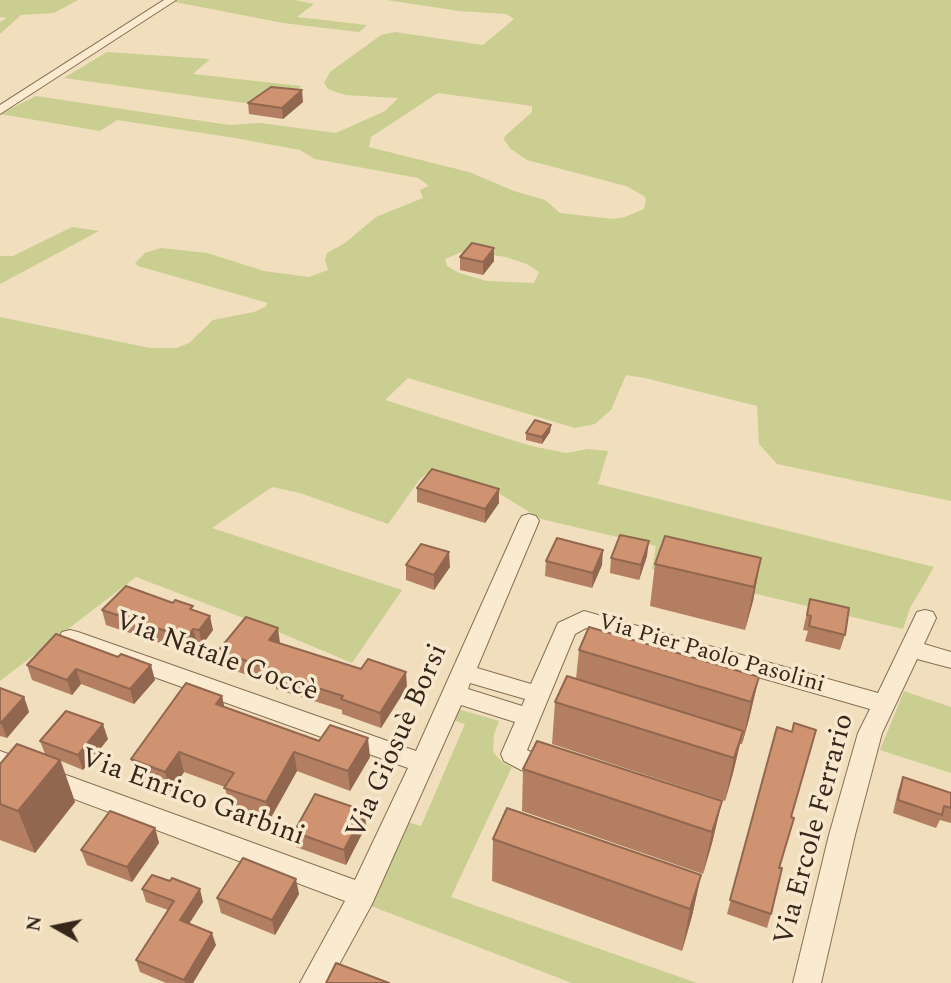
<!DOCTYPE html>
<html>
<head>
<meta charset="utf-8">
<style>
  body { margin:0 }
  #map { position:relative; width:951px; height:983px; overflow:hidden; background:#f0debd; font-family:Spectral,serif }
  canvas { display:block }
  .north { position:absolute; left:21px; top:892px; width:70px; height:70px; -webkit-text-stroke:5px #f7e8cd; paint-order:stroke; rotate:279deg; font-size:19px; font-weight:700; line-height:28px; text-align:center; color:#37271b }
  .north::after { content:''; display:block; margin:auto; width:24px; height:32px; background:#37271b; clip-path:polygon(50% 0,100% 100%,50% 72%,0 100%) }
</style>
</head>
<body>
<div id="map">
<canvas width="951" height="983"></canvas>
<div class="north">N</div>
</div>
<script>
const ctx = document.querySelector('canvas').getContext('2d');
ctx.lineJoin = 'round';
function fill(path, color) { ctx.fillStyle = color; ctx.fill(path, 'evenodd'); }
const shape = rows => new Path2D(rows.map(r => 'M' + r).join(''));
function trace(path, color, width, dash) { ctx.strokeStyle = color; ctx.lineWidth = width; ctx.lineCap = dash ? 'butt' : 'round'; ctx.setLineDash(dash || []); ctx.stroke(path); }
function write(font, color, halo, rows, align = 'center') {
  ctx.font = font + ' Spectral,serif'; ctx.lineWidth = 7; ctx.setLineDash([]); ctx.textBaseline = 'middle'; ctx.strokeStyle = halo; ctx.fillStyle = color; for (const [text, x, y, turn = 0] of rows) {
    ctx.save(); ctx.translate(x, y); ctx.rotate((+turn || 0) * Math.PI / 180); ctx.textAlign = isNaN(turn) ? turn : align; if (halo) ctx.strokeText(text, 0, 0); ctx.fillText(text, 0, 0); ctx.restore();
  }
}
fill(shape([
  [0,0,78,0,54,13,21,15,0,34,0,22,7,18,0,17],
  [178,0,295,0,314,4,297,17,367,25,359,32,283,23,175,2],
  [387,0,951,0,951,501,777,464,759,444,757,406,645,378,626,375,611,410,595,424,575,428,408,378,385,400,531,446,566,453,588,449,608,451,598,484,934,567,910,608,903,629,652,569,656,546,541,519,500,494,434,468,420,479,388,524,300,493,272,487,212,528,402,590,352,663,262,625,136,577,0,681,0,317,150,348,177,348,189,343,213,320,254,312,265,307,268,303,138,266,135,263,145,253,161,248,207,253,264,271,309,277,328,270,325,259,327,253,345,243,376,217,423,198,420,190,429,186,418,178,315,159,300,150,235,138,117,120,100,131,0,114,36,96,229,125,260,123,336,133,385,111,398,98,345,95,328,89,324,83,330,72,381,35,395,32,483,45,514,19,506,14,459,11],
  [438,93,532,106,532,112,505,136,504,140,511,149,527,160,626,186,644,196,646,200,644,209,625,217,613,219,560,213,545,200,514,191,469,172,369,147,371,137],
  [464,251,506,257,527,264,539,272,534,283,487,281,459,273,447,266,445,259],
  [107,52,210,59,193,74,301,86,289,99,259,105,64,78],
  [72,227,99,231,0,284,0,256,13,256],
  [904,691,951,707,951,773,880,750],
  [458,709,499,721,494,734,493,752,503,763,512,767,451,897,697,983,572,983,371,906,407,822,421,826,465,724,452,720]
]), '#cace91');
const minor = shape([
  [164,0,176,0,0,114,0,105,164,0],
  [529,514,536,516,539,521,477,668,531,684,558,623,584,611,878,693,917,612,925,610,933,612,936,618,924,644,951,652,951,668,917,659,882,733,855,835,821,983,793,983,829,835,858,733,870,709,586,628,575,634,527,750,539,756,542,763,539,770,530,773,521,770,504,761,501,754,515,722,461,705,372,904,329,983,300,983,345,901,0,771,0,751,355,880,408,768,62,644,59,638,62,632,70,630,78,632,416,751,519,521,522,516,529,514],
  [470,683,525,699,522,706,468,689,470,683]
]);
trace(minor, '#886e55', 2);
fill(minor, '#faebd0');
fill(shape([
  [303,102,283,119,249,114,248,103],
  [494,248,494,261,483,275,460,270,460,257],
  [551,425,550,432,542,444,526,440,526,433],
  [417,488,499,489,499,503,485,523,417,502],
  [647,556,639,580,610,573,611,558],
  [761,558,753,601,745,630,650,606,655,564],
  [546,561,602,565,592,588,545,576],
  [406,565,450,567,434,590,406,580],
  [810,599,845,635,840,650,805,641,808,631,803,630],
  [102,610,194,610,213,630,202,645,197,644,190,653,106,625],
  [56,634,155,680,134,704,81,684,72,695,32,680,27,665],
  [280,643,280,644,407,687,381,728,342,714,342,710,276,689,276,685,221,666,218,651],
  [579,650,759,677,749,719,742,744,740,744,733,773,725,801,552,744,555,702,576,679],
  [0,688,24,697,29,712,7,738,0,736],
  [222,696,224,707,319,741,370,757,350,791,297,771,269,821,229,807,225,787,184,772,171,791,137,779,131,759],
  [777,727,791,817,780,868,771,914,767,928,727,914],
  [108,739,83,770,61,761,75,802,35,853,0,840,0,764,45,754,40,741],
  [523,769,722,801,712,843,703,874,522,811],
  [903,777,951,793,951,823,940,820,936,828,893,813,898,791],
  [366,826,346,865,296,847,294,832],
  [155,828,159,843,132,882,87,865,81,850],
  [493,839,701,875,692,916,682,951,492,881],
  [142,889,203,902,189,924,216,945,193,983,166,983,140,972,136,960,168,910,146,902],
  [299,894,275,935,221,913,217,898]
]), '#b37e61');
fill(shape([
  [302,90,303,102,283,119,282,108],
  [494,248,494,261,483,275,483,262],
  [551,425,550,432,542,444,542,437],
  [499,489,499,503,485,523,485,509],
  [649,541,647,556,639,580,641,565],
  [603,550,602,565,592,588,593,573],
  [449,552,450,567,434,590,434,575],
  [761,558,753,601,745,630,754,587],
  [210,616,213,630,202,645,199,630],
  [278,628,280,643,271,655,269,640],
  [193,629,197,644,190,653,187,638],
  [151,665,155,680,134,704,130,689],
  [76,669,81,684,72,695,67,680],
  [406,672,407,687,381,728,380,713],
  [759,677,749,719,742,744,751,702],
  [222,696,226,715,216,704],
  [24,697,29,712,7,738,1,723],
  [103,724,108,739,83,770,78,755],
  [743,731,733,773,725,801,734,758],
  [368,738,370,757,350,791,348,771],
  [179,752,184,772,171,791,165,772],
  [294,752,297,771,269,821,266,802],
  [60,760,75,802,35,853,18,811],
  [722,801,712,843,703,874,712,832],
  [365,811,366,826,346,865,344,850],
  [155,828,159,843,132,882,127,867],
  [701,875,692,916,682,951,690,909],
  [296,879,299,894,275,935,272,920],
  [200,889,203,902,183,933,180,920],
  [212,933,216,945,193,983,185,983,184,980]
]), '#92674f');
const building = shape([
  [271,87,302,90,282,108,248,103,271,87],
  [472,243,494,248,483,262,460,257,472,243],
  [535,420,551,425,542,437,526,433,535,420],
  [432,469,499,489,485,509,417,488,432,469],
  [620,535,649,541,641,565,611,558,620,535],
  [665,536,761,558,754,587,655,564,665,536],
  [557,538,603,550,593,573,546,561,557,538],
  [421,544,449,552,434,575,406,565,421,544],
  [126,586,173,603,175,600,193,606,190,609,210,616,199,630,193,629,187,638,102,610,126,586],
  [810,599,849,608,845,635,809,626,811,616,807,615,810,599],
  [246,617,278,628,269,640,361,669,368,659,406,672,380,713,341,699,343,696,274,674,276,671,218,651,246,617],
  [589,627,759,677,751,702,579,650,589,627],
  [56,634,118,657,121,654,151,665,130,689,76,669,67,680,27,665,56,634],
  [567,676,743,731,734,758,555,702,567,676],
  [186,683,222,696,216,704,319,741,330,725,368,738,348,771,294,752,266,802,224,788,234,773,179,752,165,772,131,759,186,683],
  [0,688,24,697,1,723,0,723,0,688],
  [66,711,103,724,78,755,40,741,66,711],
  [794,723,816,730,791,817,794,818,779,868,782,868,771,914,730,900,777,727,792,732,794,723],
  [537,741,722,801,712,832,523,769,537,741],
  [17,744,60,760,18,811,0,804,0,764,17,744],
  [903,777,951,793,951,808,944,806,942,815,898,800,903,777],
  [315,794,365,811,344,850,294,832,315,794],
  [507,808,701,875,690,909,493,839,507,808],
  [110,811,155,828,127,867,81,850,110,811],
  [243,858,296,879,272,920,217,898,243,858],
  [152,875,170,881,172,878,200,889,180,920,212,933,184,980,136,960,174,901,142,889,152,875],
  [336,963,389,983,326,983,336,963]
]);
fill(building, '#d09371');
trace(building, '#92674f', 2);
write('23px', '#37271b', '#f7e8cd', [
  ["Via Pier Paolo Pasolini",711,655,16]
]);
write('28px', '#37271b', '#f7e8cd', [
  ["Via Natale Coccè",216,658,20],
  ["Via Giosuè Borsi",399,742,-66],
  ["Via Enrico Garbini",192,799,20],
  ["Via Ercole Ferrario",816,830,-75]
]);
</script>
</body>
</html>
